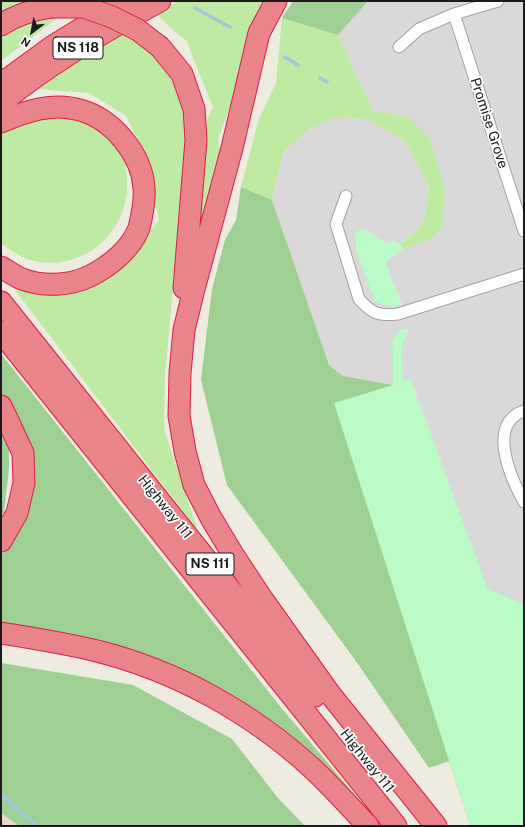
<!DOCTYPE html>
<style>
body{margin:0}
#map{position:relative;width:525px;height:827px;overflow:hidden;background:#eeebe0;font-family:"Public Sans",sans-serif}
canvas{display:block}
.frame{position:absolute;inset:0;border:2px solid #1b1b1b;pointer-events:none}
.north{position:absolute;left:12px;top:12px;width:40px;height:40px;-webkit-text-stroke:3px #fff;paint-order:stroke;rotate:212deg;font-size:11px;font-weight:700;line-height:16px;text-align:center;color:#1b1b1b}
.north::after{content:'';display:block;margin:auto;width:14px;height:18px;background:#1b1b1b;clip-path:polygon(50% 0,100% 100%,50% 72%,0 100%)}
</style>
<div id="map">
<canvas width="525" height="827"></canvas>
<div class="frame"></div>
<div class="north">N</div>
</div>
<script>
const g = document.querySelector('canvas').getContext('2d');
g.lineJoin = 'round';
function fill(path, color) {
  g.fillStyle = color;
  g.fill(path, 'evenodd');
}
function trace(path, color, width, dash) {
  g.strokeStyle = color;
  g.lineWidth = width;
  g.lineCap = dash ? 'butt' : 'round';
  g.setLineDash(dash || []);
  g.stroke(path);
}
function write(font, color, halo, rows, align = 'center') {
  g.font = font + ' "Public Sans",sans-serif';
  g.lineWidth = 3.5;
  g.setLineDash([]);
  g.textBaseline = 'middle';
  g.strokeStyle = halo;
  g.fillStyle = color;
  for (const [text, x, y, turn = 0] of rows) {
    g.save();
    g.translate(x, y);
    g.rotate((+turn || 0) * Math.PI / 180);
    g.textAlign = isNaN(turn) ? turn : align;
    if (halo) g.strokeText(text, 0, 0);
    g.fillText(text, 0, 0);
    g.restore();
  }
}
const residential = new Path2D(`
 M 368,1 L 524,1 L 524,604 L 488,589 L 411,379 L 403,382 L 402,344 L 408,334 L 392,341 L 393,385 L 343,376 L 329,365 L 272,200 L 283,152 L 310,129 L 329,120 L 343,117 L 366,119 L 405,141 L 429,187 L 424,221 L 413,234 L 399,244 L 396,241 L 387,243 L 364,229 L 402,304 L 385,262 L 403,249 L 432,238 L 442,228 L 408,117 L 373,111 L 338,35 Z`);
const commercial = new Path2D(`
 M 1,813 L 19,826 L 1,826 Z`);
const grass = new Path2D(`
 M 1,1 L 48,1 L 1,18 Z
 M 177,1 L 274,1 L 243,54 L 248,60 L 218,139 L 222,163 L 195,245 L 207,120 L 213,107 L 191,53 L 187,41 L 174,31 L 158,15 Z
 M 59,17 L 1,61 L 1,26 Z
 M 282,18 L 338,35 L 373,111 L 408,117 L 430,138 L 445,190 L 442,228 L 432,238 L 403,249 L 399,244 L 413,234 L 424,221 L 429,187 L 405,141 L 366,119 L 343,117 L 329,120 L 310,129 L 283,152 L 272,200 L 241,187 L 259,119 L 276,83 Z
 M 121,31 L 143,42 L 165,66 L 181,99 L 186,144 L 165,375 L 164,429 L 198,531 L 12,286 L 35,293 L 80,293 L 127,265 L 159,219 L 151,189 L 144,151 L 126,116 L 89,93 L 38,89 Z
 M 82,114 C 91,123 100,131 109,139 C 112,141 116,144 118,147 C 124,156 127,172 127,182 C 129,230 87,269 39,262 C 25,260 12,252 1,243 L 1,127 L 7,121 Z`);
const forest = new Path2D(`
 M 293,1 L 368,1 L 338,35 L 282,18 Z
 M 241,187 L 272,200 L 329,365 L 343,376 L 393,385 L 392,341 L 400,330 L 408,328 L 408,334 L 402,344 L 403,381 L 410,379 L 488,589 L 524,604 L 524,826 L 470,826 L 449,761 L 429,768 L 358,664 L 227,485 L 201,380 L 212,289 L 225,240 L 236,220 Z
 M 1,354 L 279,705 L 381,826 L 379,826 L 294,753 L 166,670 L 1,626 L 1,548 L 26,488 L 1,396 Z
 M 1,411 L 9,428 L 9,468 L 4,512 L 1,516 Z
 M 1,663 L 133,685 L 232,739 L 278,798 L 305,826 L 19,826 L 1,813 Z`);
const park = new Path2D(`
 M 364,229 L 387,243 L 396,241 L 403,249 L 385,262 L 402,305 L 393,307 L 375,302 L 356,250 L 355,232 Z
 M 408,328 L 408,334 L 402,344 L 403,381 L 410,379 L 488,589 L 524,604 L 524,826 L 470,826 L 334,403 L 393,385 L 392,341 L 400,330 Z`);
const stream = new Path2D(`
 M 195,8 L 230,27
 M 285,57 L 298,65
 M 320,78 L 327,82
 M 1,794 L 37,826`);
const minor = new Path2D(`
 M 454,14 L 524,231
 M 399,47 L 419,29 L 454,14 L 498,1
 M 346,196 L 336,224 L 359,299 C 372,314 379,316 398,314 L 524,274
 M 524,411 C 486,423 511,479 524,502`);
const motorway = new Path2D(`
 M 276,1 L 259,33 L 232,148 L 193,293 L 184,330 L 180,373 L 179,416 L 185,451 L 194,485 L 211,518 L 232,553 L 263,600 L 330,694 L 436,826
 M 1,25 C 16,15 33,10 51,7
 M 160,47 L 182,74 L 194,109 L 196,140 L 184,288
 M 1,84 L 53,46 L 126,1
 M 1,103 C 50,63 105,31 160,1
 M 1,122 C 26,111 53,102 80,110 C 113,119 142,155 144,188 C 145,200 142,216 139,228 C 131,249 110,266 90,276 C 70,286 43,287 22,279 C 15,276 8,271 1,267
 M 1,302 L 315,696
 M 1,332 L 396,826
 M 1,406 L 23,453 L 24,483 L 17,513 L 1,541
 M 1,633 C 33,638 65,643 97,651 C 177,671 252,713 313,769 C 332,787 350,807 368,826`);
const motorwayBridge = new Path2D(`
 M 51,7 L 84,7 L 112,17 L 138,30 L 160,47`);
const shields = [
 [78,48,50],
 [210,564,48]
];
const shieldNames = [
 ["NS 118",78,48],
 ["NS 111",210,564]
];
const streetNames = [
 ["Promise Grove",489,123,72],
 ["Highway 111",165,507,51],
 ["Highway 111",367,761,51]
];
fill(residential, '#dad8d8');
fill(commercial, '#f0d4ce');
fill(grass, '#beeaa3');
fill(forest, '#9ecf93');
fill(park, '#bafbc7');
trace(stream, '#9fc8dd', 3.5);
trace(minor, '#a2a2a2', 13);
trace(motorway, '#db1d48', 23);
trace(minor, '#fff', 11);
trace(motorway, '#e9848b', 21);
trace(motorwayBridge, '#db1d48', 23, []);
trace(motorwayBridge, '#e9848b', 21);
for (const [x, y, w] of shields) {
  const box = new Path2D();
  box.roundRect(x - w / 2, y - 11, w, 22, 3);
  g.fillStyle = '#fff';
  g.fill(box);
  trace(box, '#1b1b1b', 1);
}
write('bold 13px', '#1b1b1b', null, shieldNames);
write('14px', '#1b1b1b', '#fff', streetNames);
</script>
